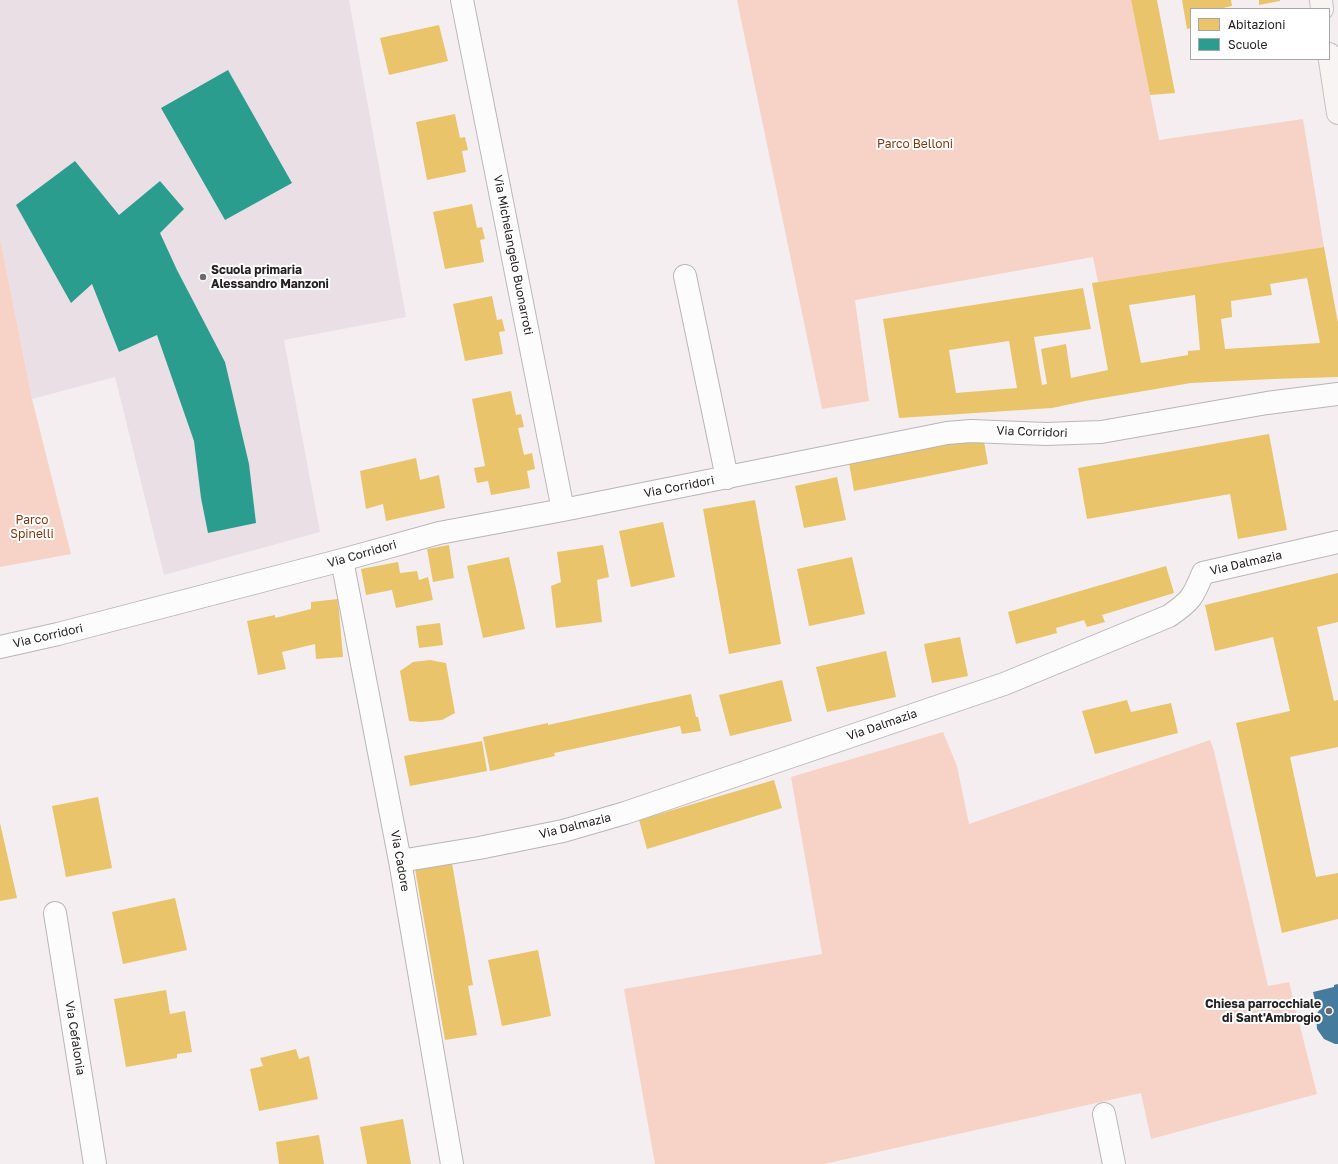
<!DOCTYPE html>
<style>
body{margin:0}
#map{position:relative;width:1338px;height:1164px;overflow:hidden;background:#f4eef1;font-family:"Golos Text",sans-serif}
canvas{display:block}
.legend{position:absolute;left:1190px;top:8px;width:140px;height:52px;box-sizing:border-box;background:#fff;border:1px solid #a8a6a7;margin:0;padding:5px 7px;list-style:none;font-size:12px;color:#252123}
.legend li{display:flex;align-items:center;gap:8px;height:20px}
.legend b{width:20px;border:1px solid #a8a6a7}
</style>
<div id="map">
<canvas width="1338" height="1164"></canvas>
<ul class="legend">
<li><b style="height:11px;background:#e9c46a"></b>Abitazioni</li>
<li><b style="height:11px;background:#2a9d8f"></b>Scuole</li>
</ul>
</div>
<script>
const g = document.querySelector('canvas').getContext('2d');
g.lineJoin = 'round';
function fill(path, color) {
  g.fillStyle = color;
  g.fill(path, 'evenodd');
}
function trace(path, color, width, dash) {
  g.strokeStyle = color;
  g.lineWidth = width;
  g.lineCap = dash ? 'butt' : 'round';
  g.setLineDash(dash || []);
  g.stroke(path);
}
function write(font, color, halo, rows, align = 'center') {
  g.font = font + ' "Golos Text",sans-serif';
  g.lineWidth = 4;
  g.setLineDash([]);
  g.textBaseline = 'middle';
  g.strokeStyle = halo;
  g.fillStyle = color;
  for (const [text, x, y, turn = 0] of rows) {
    g.save();
    g.translate(x, y);
    g.rotate((+turn || 0) * Math.PI / 180);
    g.textAlign = isNaN(turn) ? turn : align;
    if (halo) g.strokeText(text, 0, 0);
    g.fillText(text, 0, 0);
    g.restore();
  }
}
const built = new Path2D(`
 M 0,0 L 349,0 L 406,317 L 284,340 L 320,532 L 164,575 L 115,377 L 32,399 L 0,238 Z`);
const green = new Path2D(`
 M 737,0 L 1131,0 L 1159,140 L 1303,119 L 1324,247 L 1098,282 L 1093,257 L 855,300 L 869,401 L 822,409 Z
 M 0,238 L 32,399 L 71,554 L 0,567 Z
 M 943,732 L 957,766 L 969,824 L 1210,740 L 1214,751 L 1268,986 L 1289,982 L 1317,1094 L 1151,1139 L 1141,1093 L 824,1164 L 655,1164 L 624,989 L 822,954 L 791,777 Z`);
const homes = new Path2D(`
 M 1131,0 L 1157,0 L 1175,93 L 1150,95 Z
 M 1182,0 L 1231,0 L 1232,6 L 1218,9 L 1191,9 L 1191,28 L 1187,29 Z
 M 1259,0 L 1280,0 L 1280,1 L 1259,5 Z
 M 439,25 L 448,61 L 389,75 L 380,38 Z
 M 455,114 L 460,138 L 465,137 L 468,150 L 462,151 L 466,172 L 427,180 L 416,122 Z
 M 472,204 L 477,228 L 482,227 L 485,239 L 480,240 L 484,262 L 445,269 L 433,212 Z
 M 1324,247 L 1338,323 L 1338,377 L 1273,379 L 1191,383 L 1085,401 L 1052,408 L 899,418 L 883,319 L 1083,288 L 1091,329 L 1034,337 L 1042,385 L 1047,384 L 1041,349 L 1066,344 L 1071,378 L 1108,370 L 1092,283 ZM 1307,278 L 1320,343 L 1225,349 L 1221,319 L 1232,317 L 1231,301 L 1272,295 L 1270,284 ZM 1195,295 L 1200,350 L 1188,351 L 1188,355 L 1141,363 L 1129,305 ZM 1009,341 L 1017,388 L 956,393 L 949,350 Z
 M 492,296 L 497,320 L 502,319 L 505,331 L 499,332 L 503,354 L 465,361 L 453,304 Z
 M 511,391 L 516,415 L 521,414 L 524,427 L 518,428 L 524,455 L 532,453 L 535,469 L 527,471 L 530,488 L 491,495 L 488,481 L 477,483 L 474,468 L 485,466 L 472,399 Z
 M 1269,434 L 1287,530 L 1238,539 L 1230,494 L 1087,519 L 1078,468 Z
 M 983,436 L 988,464 L 854,491 L 849,463 Z
 M 416,458 L 420,480 L 439,475 L 445,508 L 386,521 L 383,504 L 366,509 L 360,471 Z
 M 837,477 L 846,520 L 804,528 L 795,486 Z
 M 755,500 L 781,644 L 729,654 L 703,509 Z
 M 663,522 L 675,577 L 631,587 L 619,531 Z
 M 449,545 L 454,578 L 433,582 L 427,549 Z
 M 603,545 L 609,577 L 597,580 L 602,622 L 556,628 L 551,586 L 561,582 L 557,552 Z
 M 509,557 L 525,629 L 483,638 L 467,566 Z
 M 852,557 L 865,614 L 809,626 L 797,569 Z
 M 398,562 L 400,573 L 417,571 L 419,580 L 428,577 L 433,600 L 396,608 L 392,590 L 366,595 L 361,569 Z
 M 1166,566 L 1174,593 L 1102,615 L 1105,622 L 1087,627 L 1084,620 L 1056,628 L 1057,633 L 1016,644 L 1008,612 Z
 M 1338,573 L 1338,622 L 1317,627 L 1334,701 L 1338,700 L 1338,747 L 1290,757 L 1316,877 L 1338,873 L 1338,919 L 1282,933 L 1236,723 L 1290,711 L 1273,637 L 1215,651 L 1205,605 Z
 M 338,599 L 343,657 L 316,659 L 315,644 L 282,652 L 286,669 L 258,675 L 247,621 L 275,615 L 275,618 L 311,609 L 311,602 Z
 M 440,623 L 443,645 L 419,648 L 416,626 Z
 M 960,637 L 968,676 L 932,683 L 924,644 Z
 M 886,651 L 896,697 L 827,712 L 816,667 Z
 M 430,660 L 446,663 L 455,713 L 442,720 L 421,722 L 409,721 L 400,671 L 413,662 Z
 M 782,680 L 792,721 L 730,736 L 719,695 Z
 M 691,694 L 696,717 L 698,717 L 701,731 L 682,734 L 680,726 L 554,753 L 555,756 L 490,771 L 483,737 L 548,723 L 548,725 Z
 M 1127,700 L 1131,712 L 1171,703 L 1178,733 L 1095,754 L 1082,711 Z
 M 482,741 L 487,771 L 410,786 L 404,756 Z
 M 774,780 L 782,808 L 647,849 L 639,820 Z
 M 98,797 L 112,868 L 66,877 L 52,806 Z
 M 0,823 L 17,898 L 0,901 Z
 M 452,863 L 473,985 L 468,986 L 477,1035 L 445,1040 L 415,869 Z
 M 175,898 L 187,950 L 123,964 L 112,912 Z
 M 538,950 L 551,1016 L 502,1026 L 488,960 Z
 M 166,990 L 170,1014 L 185,1011 L 192,1052 L 177,1054 L 177,1058 L 126,1067 L 114,999 Z
 M 296,1049 L 299,1059 L 309,1056 L 318,1099 L 259,1111 L 250,1069 L 263,1066 L 260,1058 Z
 M 403,1119 L 411,1164 L 367,1164 L 360,1127 Z
 M 319,1135 L 324,1164 L 279,1164 L 276,1142 Z`);
const schools = new Path2D(`
 M 228,70 L 292,183 L 225,220 L 161,108 Z
 M 75,161 L 119,215 L 160,181 L 184,209 L 160,233 L 177,270 L 225,362 L 249,464 L 256,523 L 208,533 L 201,498 L 194,441 L 157,335 L 119,352 L 92,284 L 71,303 L 16,205 Z`);
const public = new Path2D(`
 M 1338,984 L 1338,1044 L 1335,1044 L 1324,1039 L 1317,1029 L 1316,1015 L 1322,1006 L 1321,1004 L 1316,1005 L 1313,992 L 1334,987 L 1334,985 Z`);
const minor = new Path2D(`
 M 462,0 L 563,510
 M 685,276 L 727,478
 M 342,560 L 400,861 L 452,1164
 M 0,647 L 58,634 L 342,560 L 439,533 L 563,510 L 947,433 L 971,431 L 1046,434 L 1101,432 L 1267,403 L 1338,394
 M 400,861 L 479,848 L 563,831 L 625,813 L 1004,684 L 1169,616 C 1191,601 1193,597 1203,573 L 1338,542
 M 55,913 L 95,1164
 M 1104,1114 L 1114,1164`);
const major = new Path2D(`
 M 1321,0 L 1322,9
 M 1329,54 L 1338,113`);
const markers = [
 [203,277,4,"#6d696b"],
 [1329,1011,4,"#6d696b"]
];
const parkNames = [
 ["Parco Belloni",915,144],
 ["Parco",32,520],
 ["Spinelli",32,534]
];
const streetNames = [
 ["Via Michelangelo Buonarroti",513,255,79],
 ["Via Corridori",1032,432,2],
 ["Via Corridori",679,487,-11],
 ["Via Corridori",362,554,-16],
 ["Via Dalmazia",1246,563,-13],
 ["Via Corridori",48,636,-13],
 ["Via Dalmazia",882,725,-19],
 ["Via Dalmazia",575,826,-14],
 ["Via Cadore",400,861,80],
 ["Via Cefalonia",75,1038,81]
];
const poiNames = [
 ["Scuola primaria",211,270],
 ["Alessandro Manzoni",211,284],
 ["Chiesa parrocchiale",1321,1004,"right"],
 ["di Sant'Ambrogio",1321,1018,"right"]
];
fill(built, '#ebdfe6');
fill(green, '#f6d3c6');
fill(homes, '#e9c46a');
fill(schools, '#2a9d8f');
fill(public, '#457b9d');
trace(minor, '#b9b5b7', 24);
trace(major, '#c8bec0', 24);
trace(minor, '#fdfcfd', 22);
trace(major, '#f8f4f4', 22);
for (const [x, y, r, color] of markers) {
  const dot = new Path2D();
  dot.arc(x, y, r, 0, 2 * Math.PI);
  g.fillStyle = color;
  g.fill(dot);
  trace(dot, '#fff', 1.5);
}
write('12px', '#7e3812', '#fff', parkNames);
write('12px', '#252123', '#fff', streetNames);
write('bold 12px', '#252123', '#fff', poiNames, 'left');
</script>
